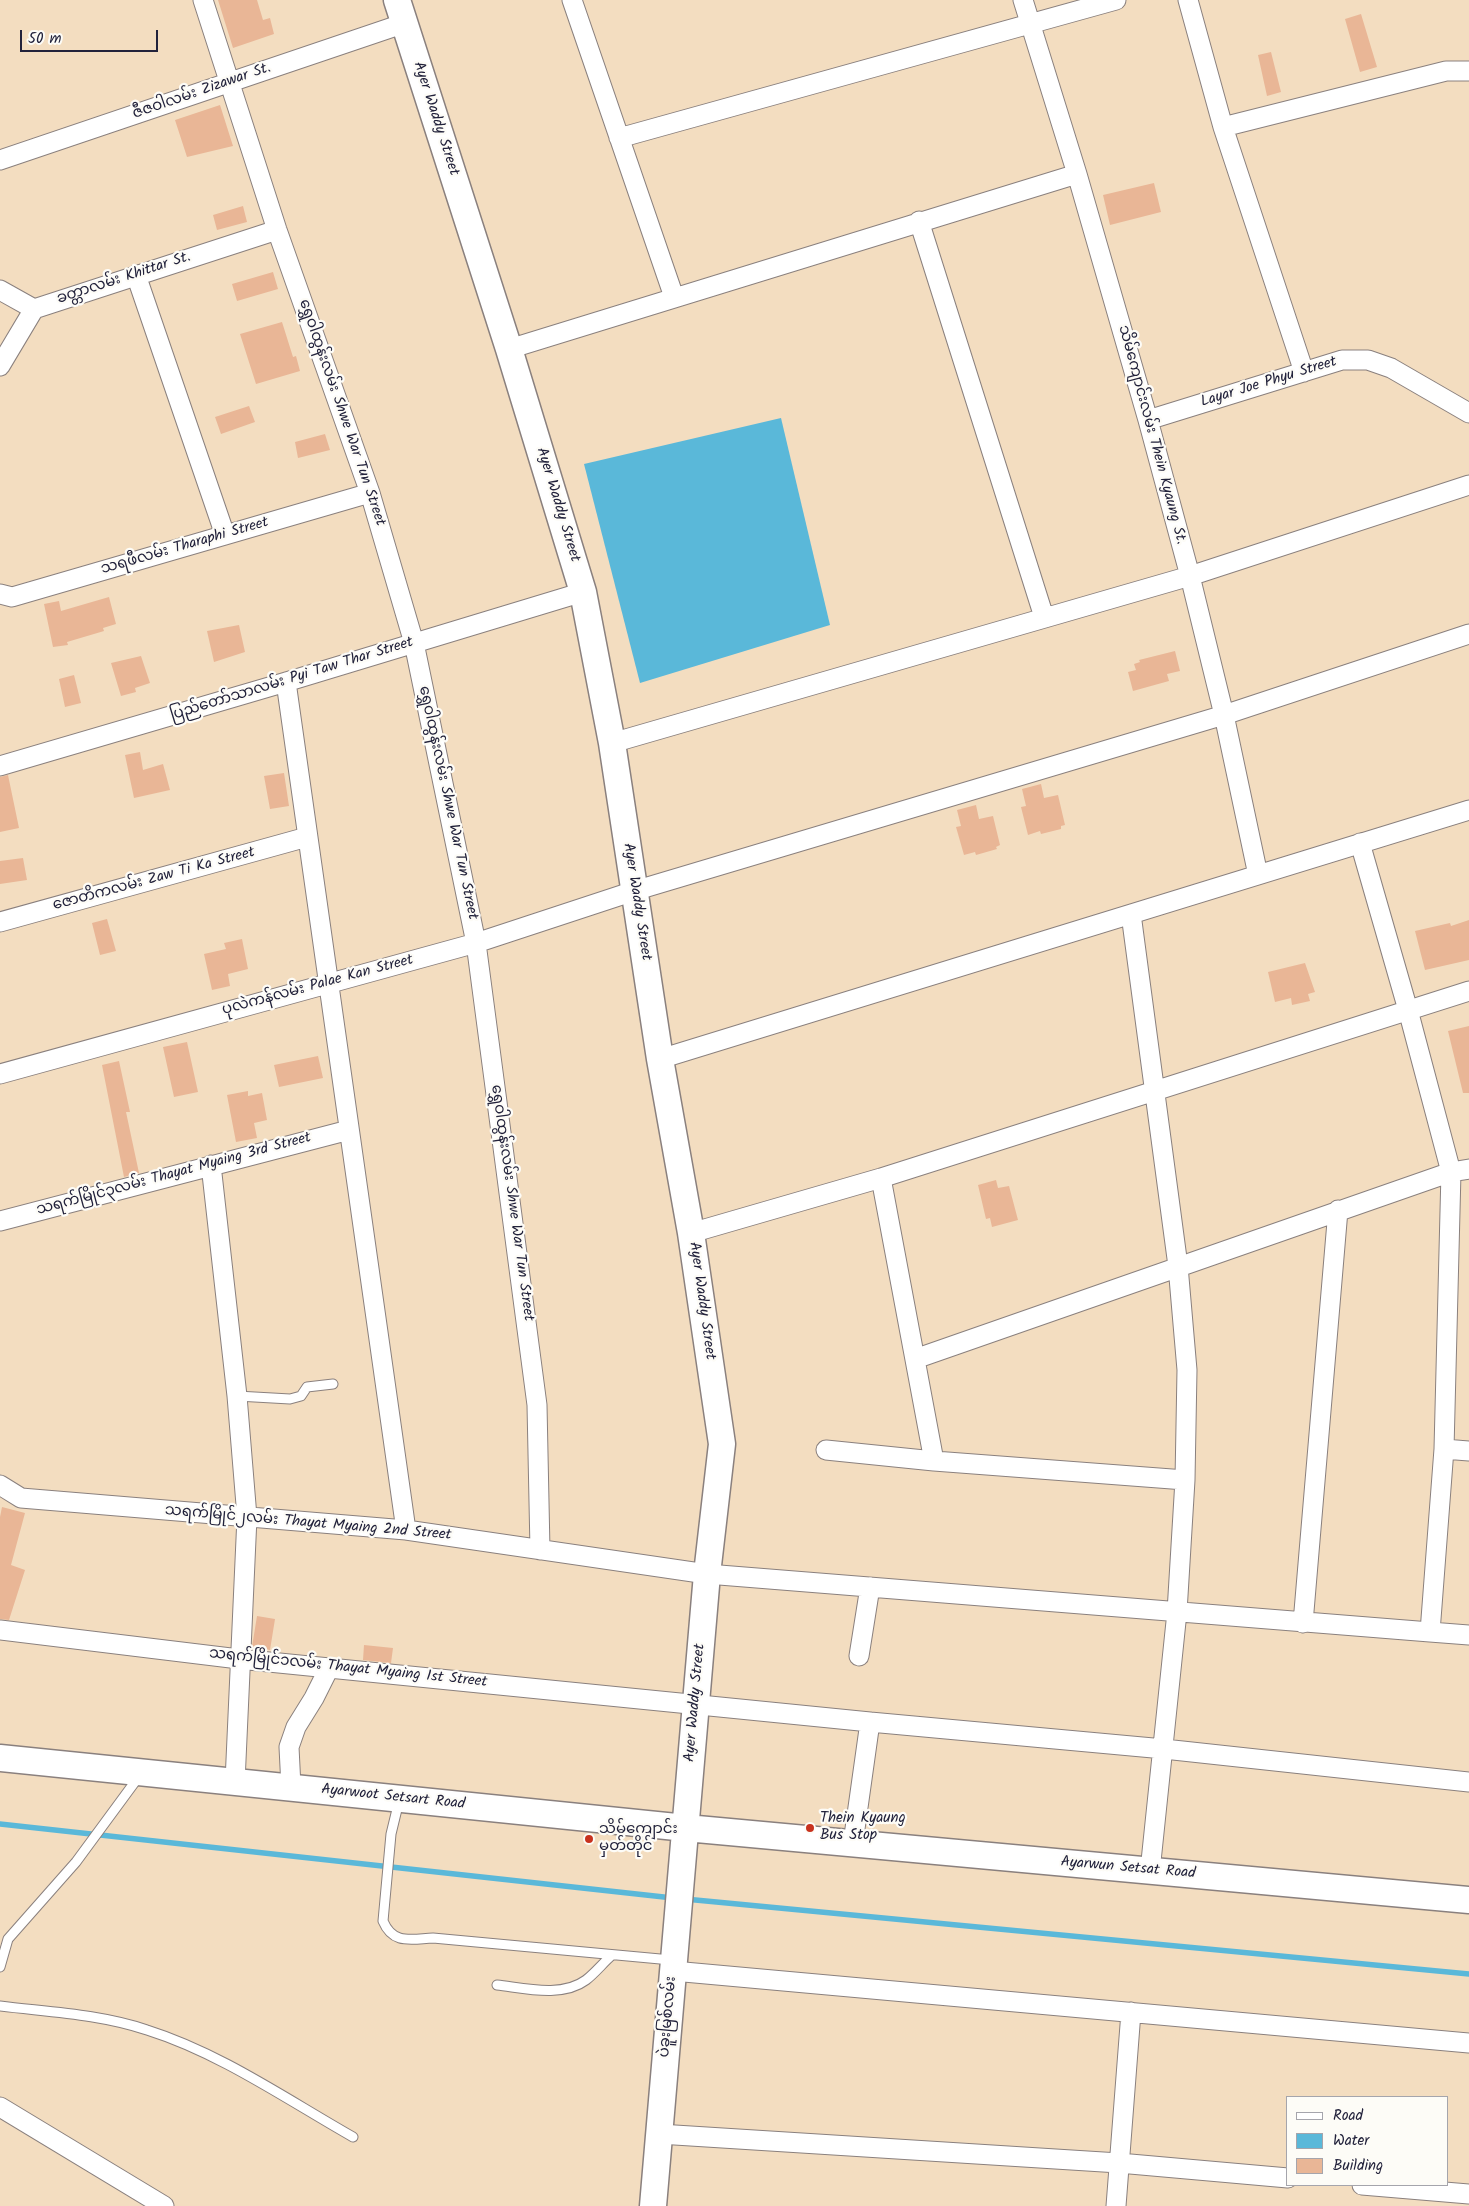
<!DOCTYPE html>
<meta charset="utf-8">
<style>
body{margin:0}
#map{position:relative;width:1469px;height:2206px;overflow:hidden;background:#f3ddc0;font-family:Kalam,sans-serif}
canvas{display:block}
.legend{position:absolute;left:1286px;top:2096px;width:162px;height:90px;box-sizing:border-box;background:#fdfcf7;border:1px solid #a5a5ac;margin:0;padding:6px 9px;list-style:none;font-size:15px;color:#22223b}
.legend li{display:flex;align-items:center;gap:10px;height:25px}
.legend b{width:25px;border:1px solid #a5a5ac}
.scale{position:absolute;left:20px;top:30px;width:138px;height:22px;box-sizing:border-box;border:2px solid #22223b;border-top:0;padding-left:6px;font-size:15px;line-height:18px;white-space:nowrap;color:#22223b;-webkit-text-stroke:4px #fdfcf7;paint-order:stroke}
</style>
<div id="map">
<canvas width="1469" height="2206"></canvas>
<ul class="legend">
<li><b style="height:6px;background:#fff"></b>Road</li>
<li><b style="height:14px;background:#5ab8d9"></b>Water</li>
<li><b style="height:14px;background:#e9b696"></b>Building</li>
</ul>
<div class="scale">50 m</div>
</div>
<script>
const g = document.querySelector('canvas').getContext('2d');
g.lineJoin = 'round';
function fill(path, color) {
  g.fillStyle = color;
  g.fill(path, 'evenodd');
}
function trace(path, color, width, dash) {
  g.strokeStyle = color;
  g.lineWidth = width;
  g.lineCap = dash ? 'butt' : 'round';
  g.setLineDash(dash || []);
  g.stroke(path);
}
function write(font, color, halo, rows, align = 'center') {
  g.font = font + ' Kalam,"Noto Sans Myanmar",sans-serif';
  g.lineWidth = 4.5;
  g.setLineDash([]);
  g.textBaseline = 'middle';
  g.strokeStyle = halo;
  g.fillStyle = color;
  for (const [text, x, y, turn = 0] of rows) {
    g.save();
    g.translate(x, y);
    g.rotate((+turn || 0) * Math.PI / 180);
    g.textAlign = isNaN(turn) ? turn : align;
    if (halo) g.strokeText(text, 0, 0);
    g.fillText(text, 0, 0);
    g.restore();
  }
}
const water = new Path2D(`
 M 781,418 L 830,625 L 640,683 L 584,464 Z`);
const stream = new Path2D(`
 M 0,1824 L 673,1898
 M 685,1899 L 1469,1974`);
const building = new Path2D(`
 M 218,0 L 257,0 L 263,20 L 270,18 L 274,34 L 233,48 Z
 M 1361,14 L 1377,67 L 1360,72 L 1345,19 Z
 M 1271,52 L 1281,92 L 1267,96 L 1258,55 Z
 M 220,105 L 233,146 L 187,157 L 175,120 Z
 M 1154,183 L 1161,212 L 1110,225 L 1103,195 Z
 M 243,206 L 247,222 L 217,230 L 213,215 Z
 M 273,272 L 278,289 L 237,301 L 232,284 Z
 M 282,322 L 293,357 L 296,356 L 300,371 L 256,384 L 240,334 Z
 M 249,406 L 255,422 L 221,434 L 215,417 Z
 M 325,434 L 330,450 L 298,458 L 295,442 Z
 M 109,597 L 116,624 L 103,628 L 104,631 L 67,642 L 68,645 L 53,647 L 44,604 L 59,601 L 61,611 Z
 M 239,625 L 245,652 L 214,662 L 207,631 Z
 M 1175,651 L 1180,671 L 1167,674 L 1169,681 L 1133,691 L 1128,672 L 1136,670 L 1134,664 L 1140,662 L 1139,660 Z
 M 141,656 L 150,683 L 135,688 L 136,692 L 121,696 L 111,663 Z
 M 74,675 L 81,703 L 65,707 L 59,679 Z
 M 140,752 L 143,770 L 163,764 L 170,790 L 134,798 L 125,755 Z
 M 284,773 L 289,806 L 270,809 L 264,776 Z
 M 8,775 L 19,828 L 0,832 L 0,777 Z
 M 1041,784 L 1044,798 L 1058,795 L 1065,825 L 1061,826 L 1061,829 L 1041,834 L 1040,831 L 1028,835 L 1021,807 L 1026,806 L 1022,789 Z
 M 976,805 L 979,819 L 993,816 L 1000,845 L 996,847 L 997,849 L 976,855 L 975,852 L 964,855 L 956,827 L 961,826 L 957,810 Z
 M 23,858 L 27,880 L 0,884 L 0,861 Z
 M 107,919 L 116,951 L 100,955 L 92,923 Z
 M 1469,920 L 1469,960 L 1425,970 L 1415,931 L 1450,923 L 1451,926 Z
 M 242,939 L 248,969 L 228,974 L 230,986 L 212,990 L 204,954 L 226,949 L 224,943 Z
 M 1305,963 L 1315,992 L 1308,994 L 1310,1001 L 1292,1005 L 1291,998 L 1275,1002 L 1268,972 Z
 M 1469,1026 L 1469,1093 L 1463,1093 L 1448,1031 Z
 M 187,1042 L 198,1092 L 174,1097 L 163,1047 Z
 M 318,1056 L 323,1078 L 279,1087 L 274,1065 Z
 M 119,1061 L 130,1112 L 126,1112 L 139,1173 L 124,1177 L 102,1065 Z
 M 248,1091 L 248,1096 L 262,1093 L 267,1120 L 254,1123 L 257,1138 L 236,1142 L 227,1095 Z
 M 996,1180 L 998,1188 L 1009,1186 L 1018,1220 L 992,1227 L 990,1218 L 986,1219 L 978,1185 Z
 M 2,1507 L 25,1513 L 11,1565 L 25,1570 L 9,1620 L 0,1619 L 0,1517 Z
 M 257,1616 L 275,1619 L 270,1650 L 252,1647 Z
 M 364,1645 L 393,1648 L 391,1663 L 363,1660 Z`);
const lane = new Path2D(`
 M 237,1396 L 290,1399 L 301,1396 L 307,1387 L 333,1384
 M 399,1801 L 391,1834 L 383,1921 C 393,1945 411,1939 433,1938 L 671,1960
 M 0,1967 L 8,1939 L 76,1862 L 140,1775
 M 497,1985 C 524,1988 562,1998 586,1980 C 595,1973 603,1963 612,1955
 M 0,2006 C 48,2012 100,2014 147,2030 C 220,2053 286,2099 353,2137`);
const street = new Path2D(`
 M 203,0 L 277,230 L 370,493 L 414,643 L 476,943 L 537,1405 L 540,1550
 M 572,0 L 674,297
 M 1023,0 L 1077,174 L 1148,420 L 1190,576 L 1224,715 L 1258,875
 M 1188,0 L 1223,127 L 1304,372
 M 1223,127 L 1446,71 L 1469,71
 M 619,138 L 1116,0
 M 0,160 L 405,23
 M 919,221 L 1044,617
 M 136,275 L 225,535
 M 0,290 L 34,309
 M 509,349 L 1077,174
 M 0,366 L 34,309 L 277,230
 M 1148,420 L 1342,360 L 1368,360 L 1391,368 L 1469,413
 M 0,594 L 12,597 L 370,493
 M 286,682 L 406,1530
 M 612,743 L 1190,576 L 1469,485
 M 0,766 L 286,682 L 583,592
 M 1360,843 L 1408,1010 L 1451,1172 L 1444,1449 L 1430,1632 L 1469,1635
 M 1131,914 L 1178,1266 L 1187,1370 L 1185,1480 L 1177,1612 L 1150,1871
 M 0,922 L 307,837
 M 660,1059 L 1469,810
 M 0,1074 L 476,943 L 634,891 L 1224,715 L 1469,634
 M 211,1165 L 237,1396 L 247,1517 L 235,1782
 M 881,1178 L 934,1461
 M 0,1221 L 349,1130
 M 691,1233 L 881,1178 L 1469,991
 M 915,1359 L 1451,1172 L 1469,1169
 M 1444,1449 L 1469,1451
 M 826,1450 L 934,1461 L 1185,1480
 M 0,1485 L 21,1498 L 406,1530 L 707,1574 L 1430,1632
 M 1303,1623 L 1338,1210
 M 0,1630 L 239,1659 L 870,1722 L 1164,1749 L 1469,1782
 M 859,1656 L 870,1587
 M 291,1787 L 289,1747 L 296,1727 L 314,1698 L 329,1668
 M 853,1843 L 870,1722
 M 673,1971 L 1469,2043
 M 0,2107 L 164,2206
 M 659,2134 L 1119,2163 L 1288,2178
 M 1362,2185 L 1469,2194
 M 1116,2206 L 1131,2012`);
const secondary = new Path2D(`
 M 397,0 L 509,349 L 583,592 L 612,743 L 660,1059 L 691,1233 L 722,1444 L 707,1574 L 653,2206
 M 0,1758 L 686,1828 L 1469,1900`);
const markers = [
 [810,1828,5,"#c8321e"],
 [589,1839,5,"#c8321e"]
];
const streetNames = [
 ["ဇီဇဝါလမ်း Zizawar St.",202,92,-19],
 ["Ayer Waddy Street",435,119,72],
 ["ခတ္တာလမ်း Khittar St.",124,279,-18],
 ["Layar Joe Phyu Street",1269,383,-17],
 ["ရွှေဝါထွန်းလမ်း Shwe War Tun Street",341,413,71],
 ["သိမ်ကျောင်းလမ်း Thein Kyaung St.",1151,435,75],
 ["Ayer Waddy Street",557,505,73],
 ["သရဖီလမ်း Tharaphi Street",185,547,-16],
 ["ပြည်တော်သာလမ်း Pyi Taw Thar Street",292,680,-17],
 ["ရွှေဝါထွန်းလမ်း Shwe War Tun Street",447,803,78],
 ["ဇောတိကလမ်း Zaw Ti Ka Street",154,880,-15],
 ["Ayer Waddy Street",636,902,81],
 ["ပုလဲကန်လမ်း Palae Kan Street",318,986,-15],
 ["သရက်မြိုင်၃လမ်း Thayat Myaing 3rd Street",174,1175,-15],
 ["ရွှေဝါထွန်းလမ်း Shwe War Tun Street",511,1203,82],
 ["Ayer Waddy Street",701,1301,82],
 ["သရက်မြိုင်၂လမ်း Thayat Myaing 2nd Street",308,1524,5],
 ["သရက်မြိုင်၁လမ်း Thayat Myaing 1st Street",348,1669,6],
 ["Ayer Waddy Street",696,1703,-85],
 ["Ayarwoot Setsart Road",393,1798,6],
 ["Ayarwun Setsat Road",1128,1869,5],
 ["ပဲခူးမြစ်လမ်း",669,2017,-85]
];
const poiNames = [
 ["Thein Kyaung",820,1819],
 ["Bus Stop",820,1836],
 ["သိမ်ကျောင်း",599,1830],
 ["မှတ်တိုင်",599,1847]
];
fill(water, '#5ab8d9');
trace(stream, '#5ab8d9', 5.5);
fill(building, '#e9b696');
trace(lane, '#8a807e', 11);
trace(street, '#8a807e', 21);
trace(secondary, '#8a807e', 29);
trace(lane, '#fff', 9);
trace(street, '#fff', 19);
trace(secondary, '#fff', 26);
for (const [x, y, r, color] of markers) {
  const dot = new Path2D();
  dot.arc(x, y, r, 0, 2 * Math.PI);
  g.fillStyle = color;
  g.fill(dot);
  trace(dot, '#fdfcf7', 2);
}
write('15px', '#22223b', '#fdfcf7', streetNames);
write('15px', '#22223b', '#fdfcf7', poiNames, 'left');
</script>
